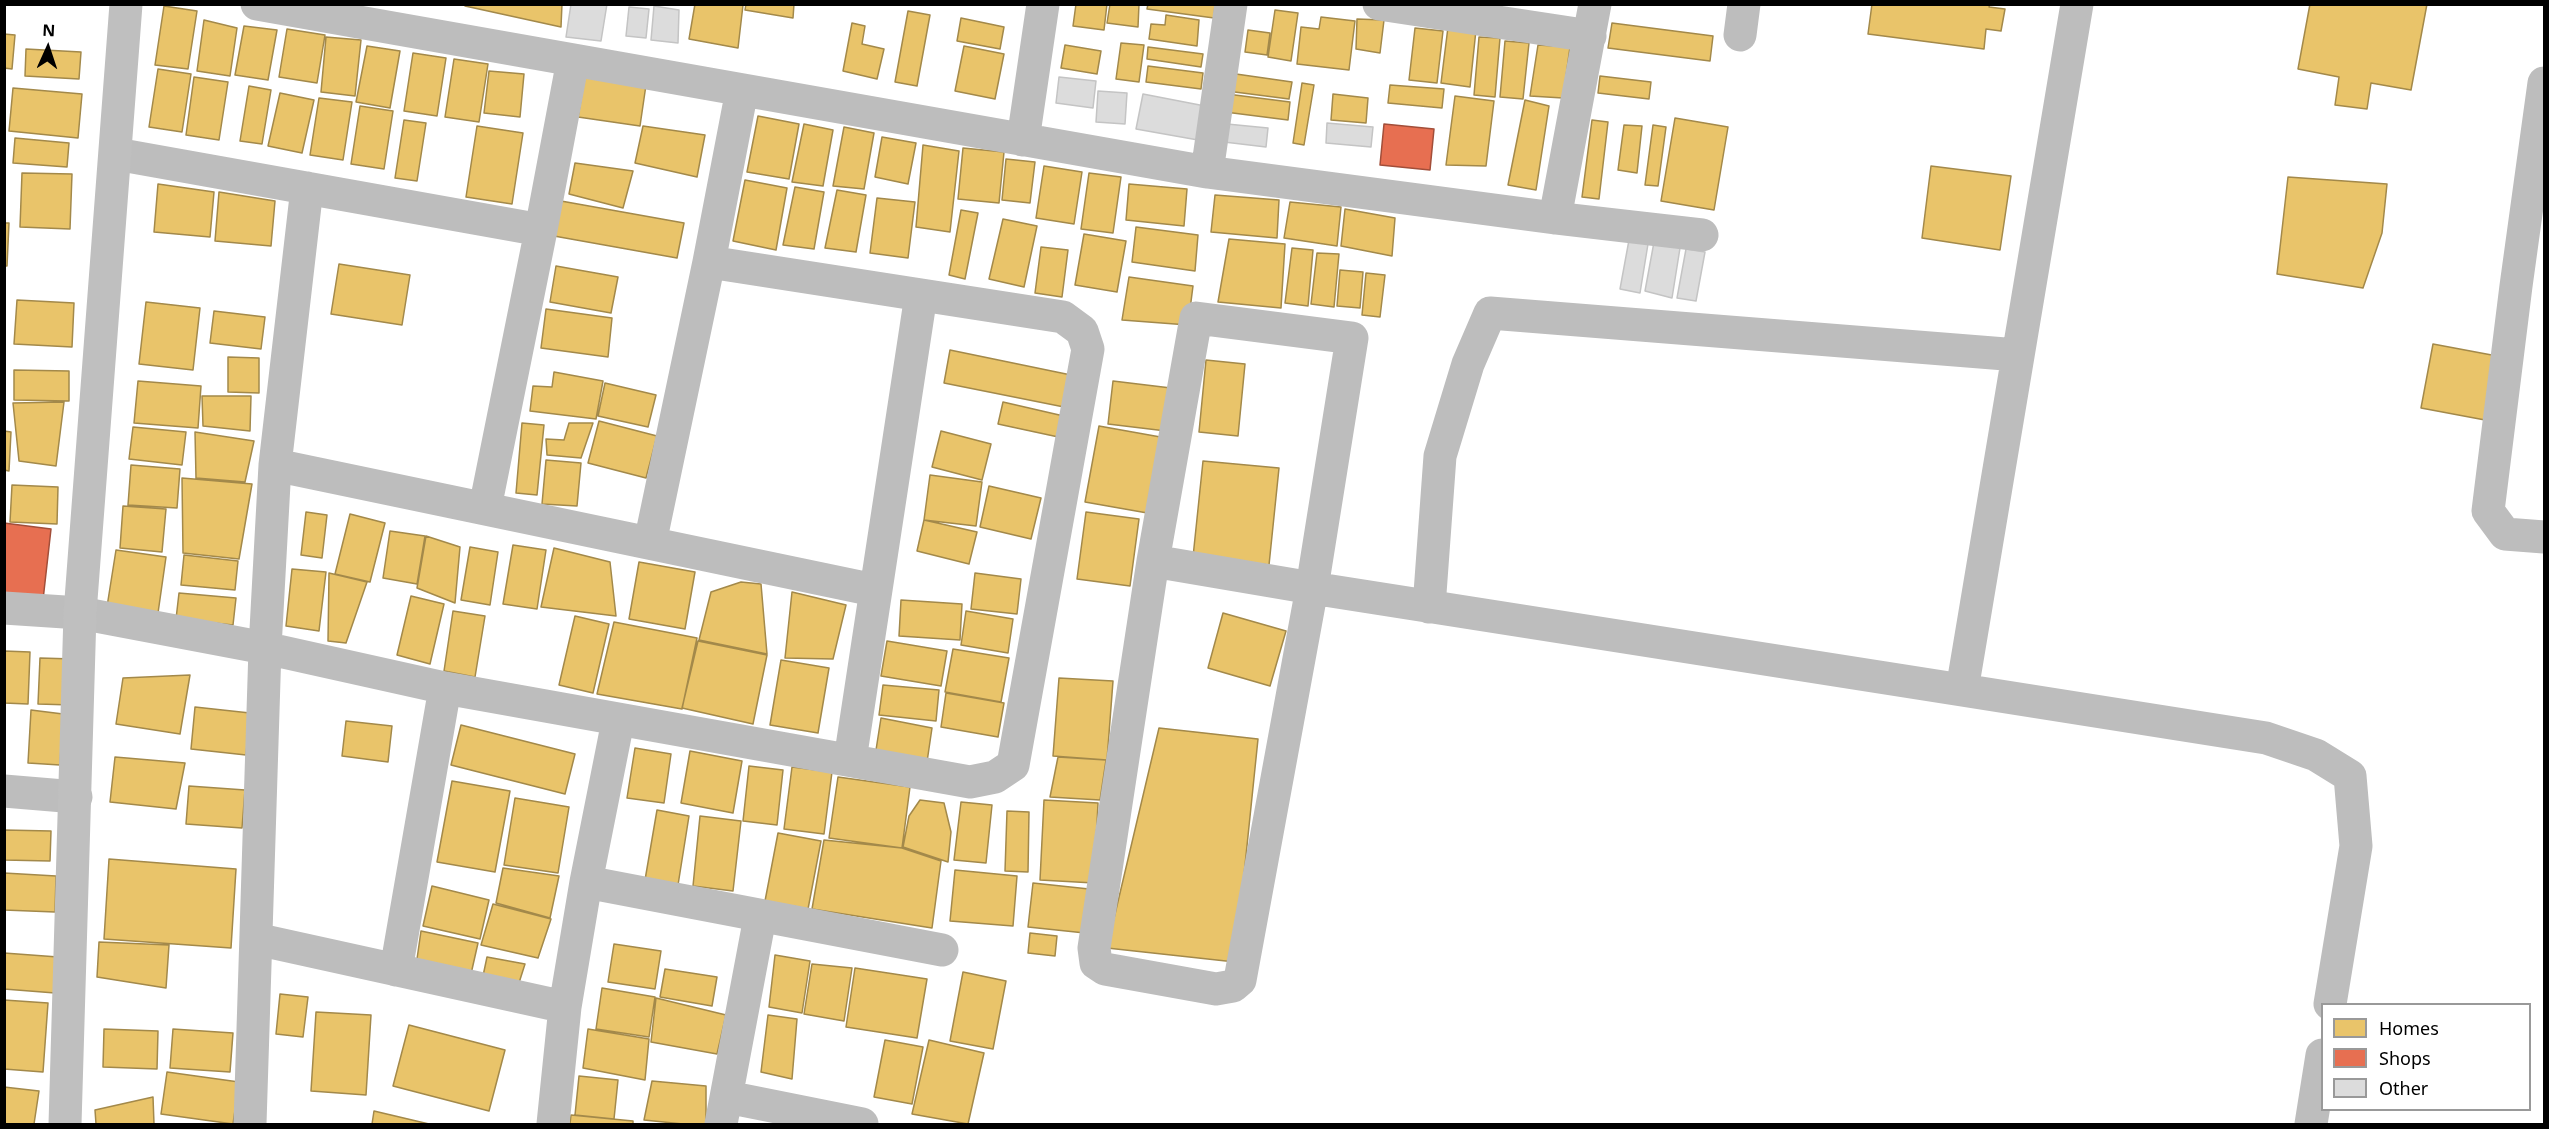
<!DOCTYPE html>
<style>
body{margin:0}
#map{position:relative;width:2549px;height:1129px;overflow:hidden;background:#fff;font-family:"Noto Sans",sans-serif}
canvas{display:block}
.frame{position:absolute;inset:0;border:6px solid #000;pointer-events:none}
.legend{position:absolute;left:2321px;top:1003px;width:210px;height:108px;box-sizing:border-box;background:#fff;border:2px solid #999;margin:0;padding:8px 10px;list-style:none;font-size:18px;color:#000}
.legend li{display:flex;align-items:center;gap:12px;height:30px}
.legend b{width:30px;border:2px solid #999}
.north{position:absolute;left:18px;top:18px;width:60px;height:60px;-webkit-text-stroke:4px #fff;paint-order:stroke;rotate:3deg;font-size:16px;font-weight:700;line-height:24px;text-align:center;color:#000}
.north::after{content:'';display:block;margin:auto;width:21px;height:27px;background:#000;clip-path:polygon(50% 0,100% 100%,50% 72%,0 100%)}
</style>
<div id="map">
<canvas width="2549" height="1129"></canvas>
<div class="frame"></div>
<ul class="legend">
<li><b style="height:16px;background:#e9c46a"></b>Homes</li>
<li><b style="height:16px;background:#e76f51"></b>Shops</li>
<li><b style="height:16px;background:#dcdcdc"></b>Other</li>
</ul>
<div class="north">N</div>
</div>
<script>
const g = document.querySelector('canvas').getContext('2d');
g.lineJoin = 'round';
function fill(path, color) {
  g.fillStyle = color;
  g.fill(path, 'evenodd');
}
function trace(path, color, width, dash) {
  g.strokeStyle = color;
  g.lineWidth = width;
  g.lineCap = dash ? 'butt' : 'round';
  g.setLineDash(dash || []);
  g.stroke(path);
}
const homes = new Path2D(`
 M 465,4 L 562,4 L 561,27 L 465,6 Z
 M 695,4 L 743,5 L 738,48 L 689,39 Z
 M 746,4 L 794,4 L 793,18 L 745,10 Z
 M 1076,4 L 1107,4 L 1104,30 L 1073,26 Z
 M 1110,4 L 1139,4 L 1138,27 L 1107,23 Z
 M 1148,4 L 1215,4 L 1214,18 L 1147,9 Z
 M 1872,4 L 1990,4 L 1989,7 L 2005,9 L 2001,31 L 1986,29 L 1984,49 L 1868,34 Z
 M 2310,4 L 2427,4 L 2411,90 L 2371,83 L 2367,109 L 2335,105 L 2339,77 L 2298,69 Z
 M 164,6 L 197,11 L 188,69 L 155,65 Z
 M 1275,10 L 1298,13 L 1291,61 L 1268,57 Z
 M 908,11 L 930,15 L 917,86 L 895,82 Z
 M 1166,15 L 1199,20 L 1197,46 L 1149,39 L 1151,24 L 1165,25 Z
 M 1321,17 L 1355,21 L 1349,70 L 1297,64 L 1301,27 L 1319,29 Z
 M 961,18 L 1004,27 L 1000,49 L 957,41 Z
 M 1357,19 L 1384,20 L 1380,53 L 1356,49 Z
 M 204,20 L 237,28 L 230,76 L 197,71 Z
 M 852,23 L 865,26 L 862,44 L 884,49 L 877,79 L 843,71 Z
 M 1612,23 L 1713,36 L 1710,61 L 1608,48 Z
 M 244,26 L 277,30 L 268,80 L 235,75 Z
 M 1448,27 L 1476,30 L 1470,87 L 1441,83 Z
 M 1415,28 L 1443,31 L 1437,83 L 1409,80 Z
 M 287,29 L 325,35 L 317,83 L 279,77 Z
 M 1248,30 L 1270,33 L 1267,55 L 1245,52 Z
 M 4,34 L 15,35 L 12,69 L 4,68 Z
 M 326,37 L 361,40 L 355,96 L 321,92 Z
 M 1479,37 L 1500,38 L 1495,97 L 1474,95 Z
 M 1505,41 L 1529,43 L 1523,99 L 1500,97 Z
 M 1121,43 L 1144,45 L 1139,82 L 1116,79 Z
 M 1065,45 L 1101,51 L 1097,74 L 1061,68 Z
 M 1538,45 L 1570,47 L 1563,98 L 1530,96 Z
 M 367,46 L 400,51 L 390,108 L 356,102 Z
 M 964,46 L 1004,54 L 995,99 L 955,91 Z
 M 1148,47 L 1203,54 L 1201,67 L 1147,59 Z
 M 26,49 L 81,52 L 79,79 L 25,76 Z
 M 413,53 L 446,58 L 437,116 L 404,111 Z
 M 454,59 L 488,64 L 479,122 L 445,117 Z
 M 1148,66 L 1203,73 L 1201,89 L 1146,82 Z
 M 158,69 L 191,74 L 182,132 L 149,127 Z
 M 489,71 L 524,74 L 520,117 L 484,113 Z
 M 1229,73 L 1292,82 L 1289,99 L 1227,91 Z
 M 585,76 L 646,85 L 640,126 L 578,117 Z
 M 1600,76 L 1651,82 L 1649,99 L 1598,93 Z
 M 194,77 L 228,82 L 219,140 L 186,135 Z
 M 1302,83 L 1314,85 L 1304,145 L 1293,143 Z
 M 1390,85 L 1444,89 L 1442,108 L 1388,103 Z
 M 249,86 L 271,90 L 262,144 L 240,141 Z
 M 13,88 L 82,94 L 78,138 L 9,131 Z
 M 280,93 L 314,100 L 302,153 L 268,146 Z
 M 1227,94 L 1290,102 L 1288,120 L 1225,112 Z
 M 1333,94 L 1368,98 L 1366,123 L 1331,120 Z
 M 1455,96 L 1494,101 L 1486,166 L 1446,165 Z
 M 319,98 L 352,102 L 343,160 L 310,155 Z
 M 1525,100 L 1549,106 L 1536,190 L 1508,185 Z
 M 360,106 L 393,111 L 384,169 L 351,164 Z
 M 758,116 L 799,124 L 789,179 L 747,172 Z
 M 1675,118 L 1728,127 L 1714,210 L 1661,201 Z
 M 404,120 L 426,123 L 417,181 L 395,178 Z
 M 1592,120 L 1608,122 L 1599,199 L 1582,197 Z
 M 804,124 L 833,130 L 823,186 L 792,182 Z
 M 1624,125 L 1642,126 L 1637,173 L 1618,170 Z
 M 1653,125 L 1666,127 L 1658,186 L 1645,185 Z
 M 477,126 L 523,133 L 512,204 L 466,197 Z
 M 643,126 L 705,135 L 697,177 L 635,163 Z
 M 844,127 L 874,133 L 864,189 L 833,186 Z
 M 882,137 L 916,143 L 908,184 L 875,177 Z
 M 15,138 L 69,143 L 67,167 L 13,163 Z
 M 923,145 L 959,151 L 950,232 L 916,227 Z
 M 963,148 L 1004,152 L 999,203 L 958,199 Z
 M 1006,159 L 1035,162 L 1030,203 L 1002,200 Z
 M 575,163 L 633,171 L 623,208 L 569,194 Z
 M 1044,166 L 1082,172 L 1074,224 L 1036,218 Z
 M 1931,166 L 2011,176 L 2000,250 L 1922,238 Z
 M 22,173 L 72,174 L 70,229 L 20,227 Z
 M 1089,173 L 1121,177 L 1113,233 L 1081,229 Z
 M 2288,177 L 2387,184 L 2382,233 L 2363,288 L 2277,274 Z
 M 745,180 L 787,188 L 776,250 L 733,241 Z
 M 158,184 L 214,192 L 210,237 L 154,232 Z
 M 1129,184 L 1187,189 L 1184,226 L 1126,220 Z
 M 795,187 L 824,192 L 814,249 L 783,245 Z
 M 837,190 L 866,195 L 856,252 L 825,248 Z
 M 219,192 L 275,201 L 271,246 L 215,241 Z
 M 1215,195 L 1279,200 L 1277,238 L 1211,232 Z
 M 877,198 L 915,202 L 908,258 L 870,253 Z
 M 561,201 L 684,223 L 677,258 L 554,236 Z
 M 1290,202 L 1341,207 L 1337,246 L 1284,238 Z
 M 1345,209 L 1395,218 L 1392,256 L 1341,246 Z
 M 961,210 L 978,213 L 965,279 L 949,275 Z
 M 1003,219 L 1037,226 L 1024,287 L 989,279 Z
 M 4,223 L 9,223 L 7,266 L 4,266 Z
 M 1136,227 L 1198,235 L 1195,271 L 1132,262 Z
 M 1084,234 L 1126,241 L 1117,292 L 1075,285 Z
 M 1229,239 L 1285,244 L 1281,308 L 1218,302 Z
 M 1041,247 L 1068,250 L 1062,297 L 1035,293 Z
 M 1292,248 L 1313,250 L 1308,306 L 1285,303 Z
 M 1317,253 L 1339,254 L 1334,307 L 1311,304 Z
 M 339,264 L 410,275 L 402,325 L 331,314 Z
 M 556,266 L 618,277 L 611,313 L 550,302 Z
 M 1340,270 L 1363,272 L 1360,308 L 1337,306 Z
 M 1366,273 L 1385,275 L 1380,317 L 1362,315 Z
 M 1129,277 L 1193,286 L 1188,325 L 1122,320 Z
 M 17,300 L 74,303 L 72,347 L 14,344 Z
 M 146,302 L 200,308 L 193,370 L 139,364 Z
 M 546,309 L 612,318 L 608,357 L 541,348 Z
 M 214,311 L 265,317 L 261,349 L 210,343 Z
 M 2433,344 L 2497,356 L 2485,420 L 2421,408 Z
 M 950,350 L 1071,375 L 1064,407 L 944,383 Z
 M 228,357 L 259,358 L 259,393 L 228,392 Z
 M 1206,360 L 1245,364 L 1238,436 L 1199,432 Z
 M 14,370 L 69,371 L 69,401 L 14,400 Z
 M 554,372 L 603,381 L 596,419 L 530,411 L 533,386 L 552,387 Z
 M 138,381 L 201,386 L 198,428 L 134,423 Z
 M 1113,381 L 1171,388 L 1166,431 L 1108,424 Z
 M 605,383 L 656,395 L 648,427 L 598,416 Z
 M 202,396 L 251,396 L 250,431 L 203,426 Z
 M 64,402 L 56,466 L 19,461 L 13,403 Z
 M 1003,402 L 1068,417 L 1063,438 L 998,424 Z
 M 599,421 L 657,436 L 646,478 L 588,463 Z
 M 522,423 L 544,425 L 537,495 L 516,493 Z
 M 569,423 L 593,423 L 581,458 L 547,455 L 546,439 L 564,440 Z
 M 1099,426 L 1166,438 L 1153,514 L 1085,502 Z
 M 133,427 L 186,432 L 182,465 L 129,459 Z
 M 4,431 L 11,432 L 9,471 L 4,470 Z
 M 941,431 L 991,444 L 982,480 L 932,467 Z
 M 195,432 L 254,441 L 245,482 L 196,478 Z
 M 546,460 L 581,463 L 577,506 L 542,504 Z
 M 1203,461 L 1279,468 L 1269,565 L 1193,557 Z
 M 131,465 L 180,469 L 177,508 L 128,505 Z
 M 930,475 L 982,482 L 976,526 L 924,520 Z
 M 182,478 L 252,484 L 239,559 L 183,553 Z
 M 12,485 L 58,487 L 57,524 L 10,522 Z
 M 989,486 L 1041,498 L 1031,539 L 980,527 Z
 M 123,506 L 166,509 L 162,552 L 120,548 Z
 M 306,512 L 327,515 L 322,558 L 301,555 Z
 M 1086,512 L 1139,519 L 1130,586 L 1077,579 Z
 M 350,514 L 385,523 L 370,582 L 335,574 Z
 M 924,520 L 977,532 L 969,564 L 917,551 Z
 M 390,531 L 425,536 L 417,584 L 383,578 Z
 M 426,536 L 460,547 L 455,603 L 417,588 Z
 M 513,545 L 546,550 L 537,609 L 503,604 Z
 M 470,547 L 498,552 L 490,605 L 461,600 Z
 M 554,548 L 610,562 L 616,616 L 541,607 Z
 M 116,550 L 166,557 L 157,620 L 106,613 Z
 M 184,555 L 238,561 L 235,590 L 181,585 Z
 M 639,562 L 695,572 L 685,629 L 629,619 Z
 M 292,569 L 326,572 L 319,631 L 286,626 Z
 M 329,573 L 367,582 L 346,643 L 328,641 Z
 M 975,573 L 1021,579 L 1017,614 L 971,609 Z
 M 741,582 L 761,584 L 767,654 L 699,640 L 711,592 Z
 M 792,592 L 846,605 L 833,659 L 785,658 Z
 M 179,593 L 236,598 L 233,625 L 176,619 Z
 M 411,596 L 444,604 L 430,664 L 397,655 Z
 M 901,600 L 962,604 L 960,640 L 899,636 Z
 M 453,611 L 485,616 L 475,677 L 444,671 Z
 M 966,611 L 1013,619 L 1008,653 L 961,645 Z
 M 1223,613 L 1286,631 L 1270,686 L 1208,668 Z
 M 575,616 L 609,624 L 593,693 L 559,685 Z
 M 614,622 L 697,638 L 682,709 L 597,694 Z
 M 698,641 L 767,655 L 753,724 L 682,708 Z
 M 887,641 L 947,651 L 941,686 L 881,676 Z
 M 953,649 L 1009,658 L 1001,702 L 945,692 Z
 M 4,651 L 30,652 L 28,704 L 4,703 Z
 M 40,658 L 73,659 L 71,705 L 38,704 Z
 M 781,660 L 829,668 L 818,733 L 770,725 Z
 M 190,675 L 180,734 L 116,724 L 123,678 Z
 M 1059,678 L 1113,681 L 1107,760 L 1053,756 Z
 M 883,685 L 939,690 L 936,721 L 879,715 Z
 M 946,693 L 1004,703 L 998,737 L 941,727 Z
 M 195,707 L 250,713 L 246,755 L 191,749 Z
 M 31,710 L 63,714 L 60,765 L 28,763 Z
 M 881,718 L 932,728 L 927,762 L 876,750 Z
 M 346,721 L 392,726 L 388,762 L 342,756 Z
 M 461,725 L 575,754 L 565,794 L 451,765 Z
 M 1159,728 L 1258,739 L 1235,962 L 1107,948 Z
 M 635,748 L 671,754 L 664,803 L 627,798 Z
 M 690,751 L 742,761 L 733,813 L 681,803 Z
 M 115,757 L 185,763 L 176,809 L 110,802 Z
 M 1058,757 L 1106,760 L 1100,800 L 1050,797 Z
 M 749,766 L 783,770 L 777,825 L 743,821 Z
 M 792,767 L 832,772 L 824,834 L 784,829 Z
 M 838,777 L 910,787 L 902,848 L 829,838 Z
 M 452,781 L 510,791 L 495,872 L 437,862 Z
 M 189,786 L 245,790 L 242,828 L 186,824 Z
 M 515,798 L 569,807 L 558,873 L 504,865 Z
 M 920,800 L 944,803 L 951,832 L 948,862 L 903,847 L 909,816 Z
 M 1044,800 L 1098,803 L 1094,883 L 1040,880 Z
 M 961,802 L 992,805 L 986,863 L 954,860 Z
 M 657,810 L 689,816 L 678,885 L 645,880 Z
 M 1007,811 L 1029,812 L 1028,872 L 1005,871 Z
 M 700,816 L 741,821 L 733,891 L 693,886 Z
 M 4,830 L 51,831 L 50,861 L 4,860 Z
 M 778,833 L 821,841 L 808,909 L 765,901 Z
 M 824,840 L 902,848 L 941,861 L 932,928 L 812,909 Z
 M 109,859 L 236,869 L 231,948 L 104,939 Z
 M 503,868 L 559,876 L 550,918 L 496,903 Z
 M 955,870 L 1017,876 L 1013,926 L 950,921 Z
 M 4,873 L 56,876 L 55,912 L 4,910 Z
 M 1033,883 L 1089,889 L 1085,933 L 1028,927 Z
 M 432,886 L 489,900 L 480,939 L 423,926 Z
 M 493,904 L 551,919 L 538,958 L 481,945 Z
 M 421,931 L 478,943 L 471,974 L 417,959 Z
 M 1030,933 L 1057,936 L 1055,956 L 1028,953 Z
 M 99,942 L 169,945 L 166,988 L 97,977 Z
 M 614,944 L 661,951 L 655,989 L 608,982 Z
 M 4,953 L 58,957 L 55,993 L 4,989 Z
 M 775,955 L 810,961 L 802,1013 L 769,1007 Z
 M 487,957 L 525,964 L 518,986 L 483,976 Z
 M 812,964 L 852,968 L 844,1021 L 804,1014 Z
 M 855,968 L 927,979 L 917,1038 L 846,1027 Z
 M 665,969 L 717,977 L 712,1006 L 660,997 Z
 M 963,972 L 1006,981 L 993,1049 L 950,1041 Z
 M 602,988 L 655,997 L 649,1037 L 596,1029 Z
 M 280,994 L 308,997 L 303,1037 L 276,1034 Z
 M 656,998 L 726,1015 L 717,1054 L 651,1042 Z
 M 4,1000 L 48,1003 L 43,1072 L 4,1069 Z
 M 316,1012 L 371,1015 L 366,1095 L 311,1091 Z
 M 768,1015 L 797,1019 L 792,1079 L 761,1072 Z
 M 409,1025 L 505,1050 L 489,1111 L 393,1086 Z
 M 104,1029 L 158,1031 L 157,1069 L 103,1067 Z
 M 173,1029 L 233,1033 L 230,1072 L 170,1068 Z
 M 588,1029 L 649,1039 L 645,1080 L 583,1068 Z
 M 885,1040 L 923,1047 L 912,1104 L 874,1097 Z
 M 929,1040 L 984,1053 L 968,1124 L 912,1114 Z
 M 167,1072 L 239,1082 L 233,1124 L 161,1114 Z
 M 579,1076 L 618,1080 L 614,1119 L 575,1115 Z
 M 652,1081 L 706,1086 L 706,1124 L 683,1124 L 644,1120 Z
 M 4,1087 L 39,1091 L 34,1124 L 4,1124 Z
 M 153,1097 L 154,1124 L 96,1124 L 95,1110 Z
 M 374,1111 L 429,1124 L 372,1124 Z
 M 571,1115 L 633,1121 L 633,1124 L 570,1124 Z`);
const shops = new Path2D(`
 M 1384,124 L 1434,129 L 1430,170 L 1380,165 Z
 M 4,523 L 51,529 L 43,600 L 4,595 Z`);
const building = new Path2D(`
 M 571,4 L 607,4 L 601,41 L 566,37 Z
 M 654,6 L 679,10 L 678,43 L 651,40 Z
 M 629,7 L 649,9 L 646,38 L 626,36 Z
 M 1059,77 L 1096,81 L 1093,108 L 1056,103 Z
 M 1098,91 L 1127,93 L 1125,124 L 1096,122 Z
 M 1143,94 L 1205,106 L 1198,140 L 1136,129 Z
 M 1327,123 L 1373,127 L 1371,147 L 1326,143 Z
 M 1227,124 L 1268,128 L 1266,147 L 1224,142 Z
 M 1629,240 L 1648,244 L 1640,293 L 1620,289 Z
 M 1654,242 L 1680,248 L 1672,298 L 1645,291 Z
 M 1686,249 L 1705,252 L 1696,301 L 1677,298 Z`);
const street = new Path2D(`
 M 257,4 L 1207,172 L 1555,218 L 1702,235
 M 1379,4 L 1590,36
 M 1740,35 L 1744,4
 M 2544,83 L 2516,286 L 2488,511 L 2505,534 L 2544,537
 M 1023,140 L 1043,4
 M 116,154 L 541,230
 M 1207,172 L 1231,4
 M 1555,218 L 1595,4
 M 1196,318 L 1352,338 L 1312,588 L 1240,980 L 1233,986 L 1216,989 L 1105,969 L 1096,963 L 1094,948 L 1153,561 Z
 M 275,465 L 874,590
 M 485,508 L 541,230 L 573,60
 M 650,543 L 709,262 L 742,90
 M 1153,561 L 1312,588 L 1962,690 L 2077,4
 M 1429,607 L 1440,456 L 1468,364 L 1490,313 L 2018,355
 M 4,608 L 80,613 L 265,648 L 445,688 L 970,782 L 995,777 L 1013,765 L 1088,349 L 1082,331 L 1063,317 L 709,262
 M 1962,690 L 2266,738 L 2316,755 L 2350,776 L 2356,846 L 2330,1004
 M 850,760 L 921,295
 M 4,791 L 76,797
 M 586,882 L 942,950
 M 256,939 L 565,1007
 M 396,970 L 445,688
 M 727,1097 L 862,1124
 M 250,1124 L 265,648 L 275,465 L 307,188
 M 553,1124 L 565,1007 L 586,882 L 618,721
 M 721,1124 L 760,917
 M 2311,1124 L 2322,1055`);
const secondary = new Path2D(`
 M 65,1124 L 80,613 L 126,4`);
fill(homes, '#e9c46a');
trace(homes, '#a3894a', 1.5);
fill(shops, '#e76f51');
trace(shops, '#a24e39', 1.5);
fill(building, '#dcdcdc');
trace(building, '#c4c4c4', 1.5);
trace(street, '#bdbdbd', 33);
trace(secondary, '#bfbfbf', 33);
</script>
